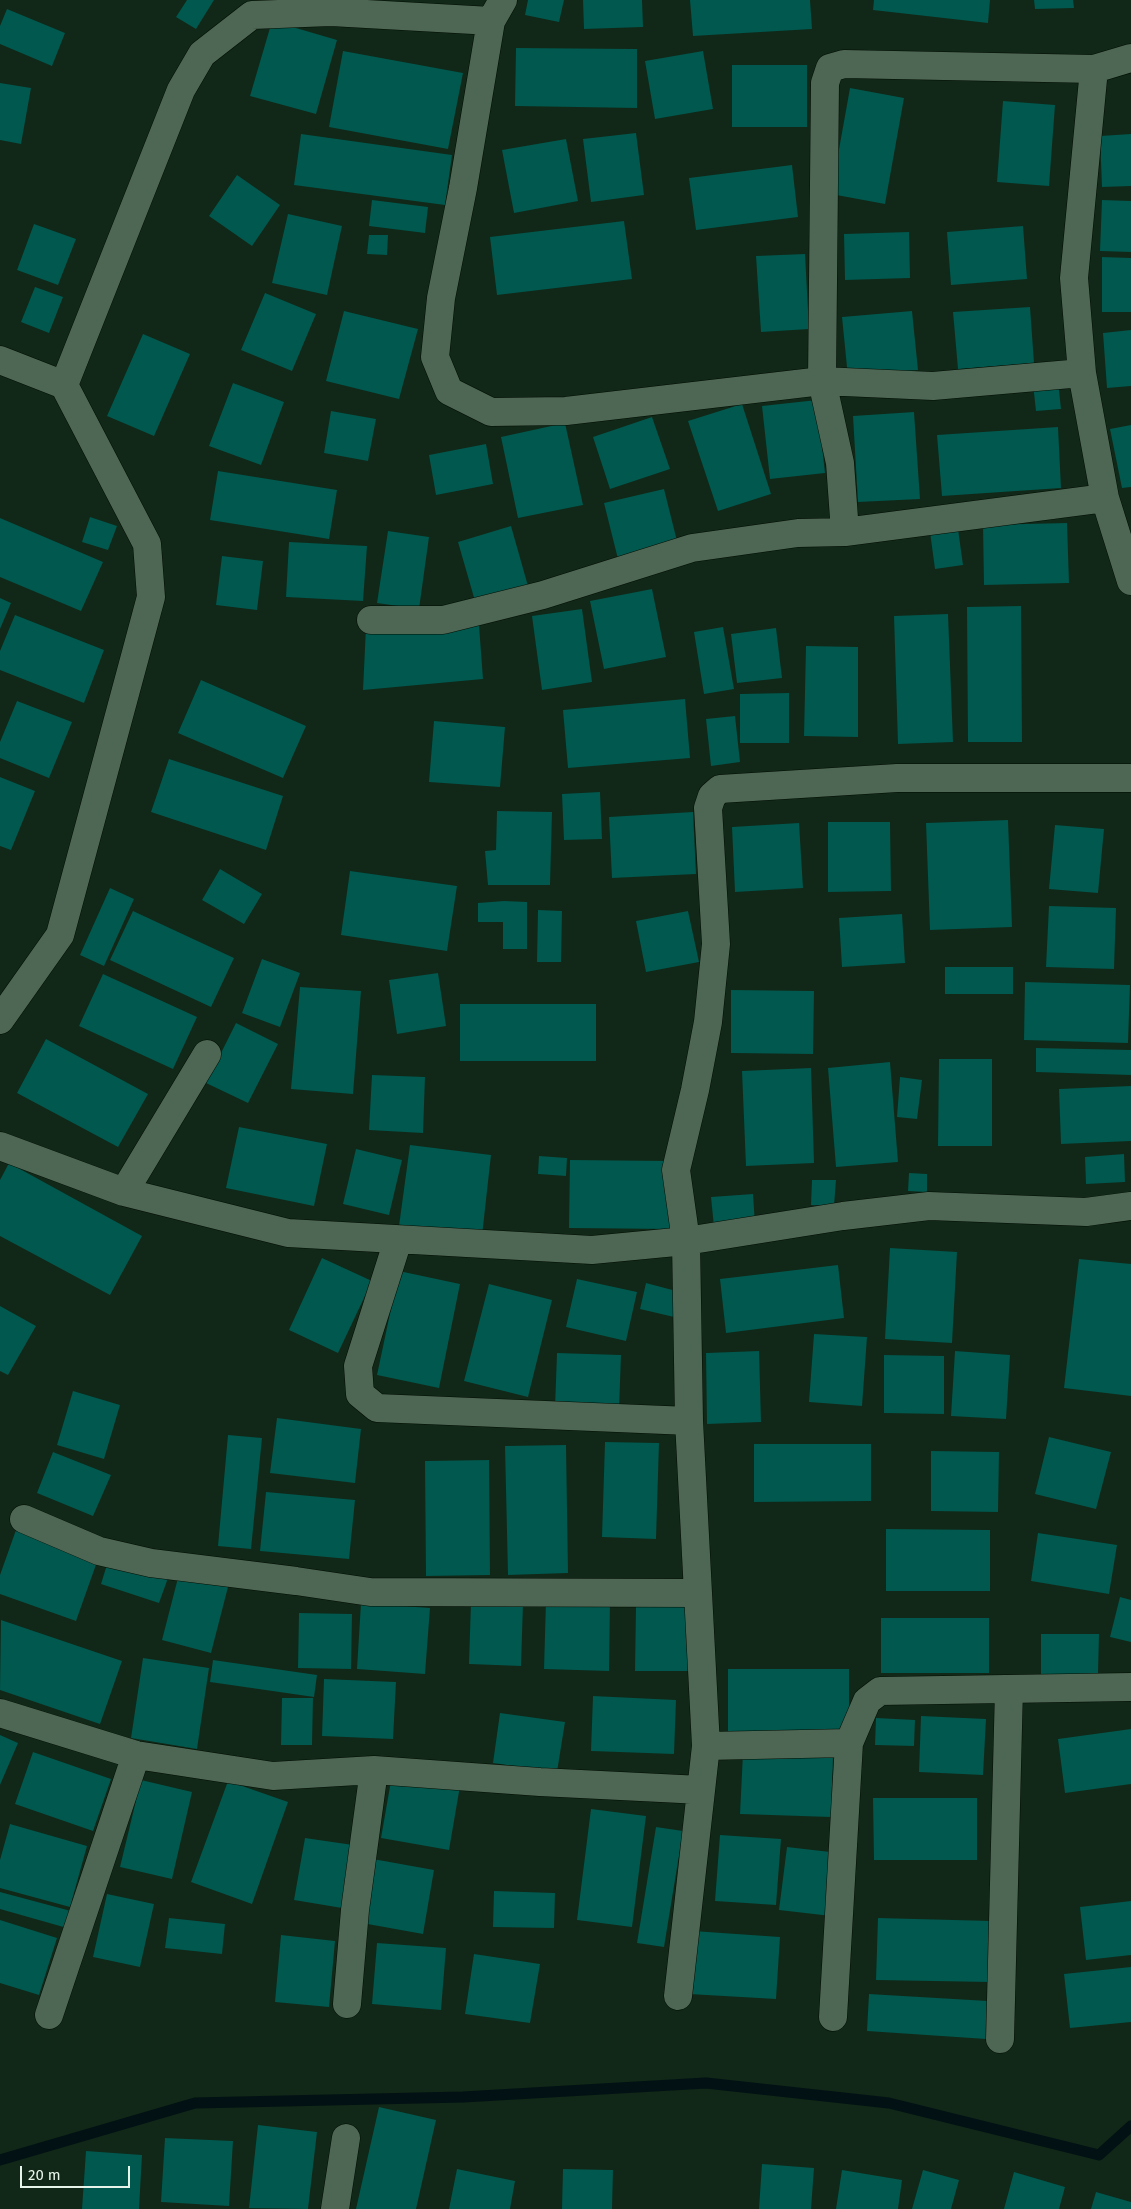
<!DOCTYPE html>
<style>
body{margin:0}
#map{position:relative;width:1131px;height:2209px;overflow:hidden;background:#112717;font-family:"Fira Sans",sans-serif}
canvas{display:block}
.scale{position:absolute;left:20px;top:2166px;width:110px;height:22px;box-sizing:border-box;border:2px solid #e7f4ea;border-top:0;padding-left:6px;font-size:15px;line-height:18px;white-space:nowrap;color:#e7f4ea;-webkit-text-stroke:4px #112717;paint-order:stroke}
</style>
<div id="map">
<canvas width="1131" height="2209"></canvas>
<div class="scale">20 m</div>
</div>
<script>
const g = document.querySelector('canvas').getContext('2d');
g.lineJoin = 'round';
function trace(path, color, width, dash) {
  g.strokeStyle = color;
  g.lineWidth = width;
  g.lineCap = dash ? 'butt' : 'round';
  g.setLineDash(dash || []);
  g.stroke(path);
}
function fill(path, color) {
  g.fillStyle = color;
  g.fill(path, 'evenodd');
}
const stream = new Path2D(`
 M 0,2160 L 195,2103 L 463,2097 L 706,2083 L 889,2103 L 1099,2155 L 1131,2126`);
const building = new Path2D(`
 M 187,0 L 214,0 L 196,29 L 176,17 Z
 M 528,0 L 564,0 L 559,22 L 525,15 Z
 M 583,0 L 642,0 L 643,27 L 584,29 Z
 M 690,0 L 810,0 L 812,29 L 693,36 Z
 M 874,0 L 990,0 L 988,23 L 873,10 Z
 M 1034,0 L 1073,0 L 1074,8 L 1035,9 Z
 M 7,9 L 65,33 L 52,66 L 0,44 L 0,26 Z
 M 272,21 L 337,40 L 316,114 L 250,96 Z
 M 516,48 L 637,49 L 637,108 L 515,106 Z
 M 343,51 L 463,73 L 448,149 L 329,127 Z
 M 703,51 L 713,109 L 655,119 L 645,61 Z
 M 732,65 L 807,65 L 807,127 L 732,127 Z
 M 0,83 L 31,88 L 21,144 L 0,140 Z
 M 850,88 L 904,98 L 885,204 L 831,194 Z
 M 1003,101 L 1055,105 L 1049,186 L 997,182 Z
 M 636,133 L 644,195 L 591,202 L 583,139 Z
 M 301,134 L 452,155 L 445,205 L 294,185 Z
 M 1131,134 L 1131,186 L 1102,187 L 1100,136 Z
 M 566,139 L 578,201 L 514,213 L 502,150 Z
 M 792,165 L 798,217 L 696,230 L 689,178 Z
 M 237,175 L 280,205 L 252,246 L 209,216 Z
 M 372,200 L 428,207 L 425,233 L 369,226 Z
 M 1102,200 L 1131,201 L 1131,252 L 1100,251 Z
 M 288,214 L 342,226 L 327,295 L 272,283 Z
 M 624,221 L 632,279 L 497,295 L 490,237 Z
 M 34,224 L 76,239 L 58,285 L 17,270 Z
 M 1023,226 L 1027,279 L 951,285 L 947,232 Z
 M 909,232 L 910,278 L 845,280 L 844,234 Z
 M 369,235 L 388,235 L 387,255 L 367,254 Z
 M 805,254 L 809,329 L 761,332 L 756,256 Z
 M 1102,257 L 1131,258 L 1131,312 L 1102,312 Z
 M 35,287 L 63,297 L 49,333 L 21,322 Z
 M 265,293 L 316,314 L 292,371 L 241,350 Z
 M 1030,307 L 1034,363 L 958,369 L 953,312 Z
 M 344,311 L 418,329 L 399,399 L 326,381 Z
 M 912,311 L 918,370 L 848,377 L 842,317 Z
 M 1131,330 L 1131,386 L 1107,388 L 1103,333 Z
 M 143,334 L 190,354 L 154,436 L 107,416 Z
 M 1058,381 L 1061,409 L 1036,411 L 1033,384 Z
 M 233,383 L 284,402 L 261,465 L 209,446 Z
 M 817,400 L 825,473 L 770,479 L 762,406 Z
 M 742,404 L 771,494 L 718,511 L 688,421 Z
 M 331,411 L 376,419 L 368,461 L 324,453 Z
 M 914,412 L 920,499 L 858,502 L 853,416 Z
 M 652,417 L 670,469 L 610,489 L 593,437 Z
 M 565,423 L 583,505 L 518,518 L 501,437 Z
 M 1131,425 L 1131,487 L 1122,488 L 1110,429 Z
 M 1058,427 L 1061,488 L 942,496 L 937,435 Z
 M 486,444 L 493,484 L 436,495 L 429,455 Z
 M 218,471 L 337,490 L 329,539 L 210,520 Z
 M 664,489 L 678,545 L 618,559 L 604,503 Z
 M 90,517 L 117,526 L 108,550 L 82,542 Z
 M 0,518 L 103,562 L 81,611 L 0,577 Z
 M 1067,523 L 1069,583 L 984,585 L 983,525 Z
 M 511,526 L 528,586 L 475,601 L 458,542 Z
 M 958,529 L 963,565 L 935,569 L 930,532 Z
 M 388,531 L 429,537 L 419,609 L 377,603 Z
 M 289,542 L 367,546 L 363,601 L 286,597 Z
 M 222,556 L 263,561 L 257,610 L 216,605 Z
 M 652,589 L 666,657 L 604,669 L 590,601 Z
 M 0,598 L 11,603 L 0,629 Z
 M 1021,606 L 1022,742 L 968,742 L 967,607 Z
 M 582,609 L 592,682 L 542,690 L 532,616 Z
 M 948,614 L 953,742 L 898,744 L 894,616 Z
 M 15,615 L 104,650 L 84,703 L 0,670 L 0,651 Z
 M 479,625 L 483,679 L 363,690 L 366,627 Z
 M 723,627 L 734,689 L 704,694 L 694,632 Z
 M 776,628 L 782,678 L 737,683 L 731,634 Z
 M 806,646 L 858,647 L 858,737 L 804,736 Z
 M 201,680 L 306,726 L 283,778 L 178,733 Z
 M 789,693 L 789,743 L 740,743 L 740,694 Z
 M 685,699 L 690,758 L 568,768 L 563,710 Z
 M 17,701 L 72,722 L 49,778 L 0,758 L 0,742 Z
 M 735,716 L 740,762 L 711,766 L 706,719 Z
 M 434,721 L 505,727 L 500,787 L 429,782 Z
 M 169,759 L 283,796 L 266,850 L 151,812 Z
 M 0,777 L 35,791 L 11,850 L 0,846 Z
 M 600,792 L 602,839 L 564,840 L 562,794 Z
 M 497,811 L 552,812 L 550,885 L 488,885 L 485,851 L 496,850 Z
 M 693,812 L 696,874 L 612,878 L 609,817 Z
 M 1008,820 L 1012,927 L 930,930 L 926,823 Z
 M 828,822 L 890,822 L 891,891 L 828,892 Z
 M 799,823 L 803,888 L 735,892 L 732,827 Z
 M 1055,825 L 1104,829 L 1098,893 L 1049,889 Z
 M 220,869 L 262,894 L 244,924 L 202,900 Z
 M 350,871 L 457,886 L 447,951 L 341,935 Z
 M 110,888 L 134,899 L 104,966 L 80,955 Z
 M 504,901 L 527,902 L 527,949 L 503,949 L 503,922 L 478,922 L 478,903 Z
 M 1049,906 L 1116,908 L 1114,969 L 1046,967 Z
 M 538,910 L 562,911 L 561,962 L 537,962 Z
 M 133,911 L 234,958 L 211,1007 L 110,960 Z
 M 688,911 L 699,962 L 646,972 L 636,921 Z
 M 902,914 L 905,963 L 842,967 L 839,918 Z
 M 262,959 L 300,973 L 280,1027 L 242,1013 Z
 M 945,967 L 1013,967 L 1013,994 L 945,994 Z
 M 438,973 L 446,1026 L 397,1034 L 389,980 Z
 M 103,974 L 197,1017 L 173,1069 L 79,1026 Z
 M 1025,982 L 1130,985 L 1128,1043 L 1024,1040 Z
 M 300,987 L 361,991 L 353,1094 L 291,1089 Z
 M 731,990 L 814,991 L 813,1054 L 731,1053 Z
 M 460,1004 L 596,1004 L 596,1061 L 460,1061 Z
 M 236,1023 L 278,1044 L 248,1103 L 206,1083 Z
 M 46,1039 L 148,1094 L 118,1147 L 17,1093 Z
 M 1036,1048 L 1131,1050 L 1131,1075 L 1036,1072 Z
 M 939,1059 L 992,1059 L 992,1146 L 938,1146 Z
 M 890,1062 L 898,1162 L 836,1167 L 828,1068 Z
 M 811,1068 L 814,1163 L 746,1166 L 742,1071 Z
 M 372,1075 L 425,1077 L 423,1133 L 369,1130 Z
 M 900,1077 L 922,1080 L 917,1119 L 897,1117 Z
 M 1131,1086 L 1131,1141 L 1061,1144 L 1059,1089 Z
 M 239,1127 L 327,1144 L 314,1206 L 226,1188 Z
 M 410,1145 L 491,1155 L 482,1236 L 399,1226 Z
 M 356,1149 L 402,1160 L 389,1215 L 343,1204 Z
 M 1124,1154 L 1125,1182 L 1086,1184 L 1085,1157 Z
 M 539,1156 L 567,1158 L 566,1176 L 538,1174 Z
 M 570,1160 L 671,1161 L 670,1229 L 569,1228 Z
 M 9,1163 L 142,1236 L 110,1295 L 0,1236 L 0,1180 Z
 M 909,1173 L 927,1174 L 927,1192 L 908,1191 Z
 M 812,1180 L 836,1180 L 834,1206 L 811,1205 Z
 M 753,1194 L 755,1224 L 714,1227 L 711,1197 Z
 M 890,1248 L 957,1252 L 952,1343 L 885,1339 Z
 M 322,1258 L 372,1281 L 338,1353 L 289,1330 Z
 M 1079,1259 L 1131,1264 L 1131,1396 L 1064,1388 Z
 M 838,1265 L 844,1318 L 726,1333 L 720,1279 Z
 M 399,1271 L 460,1284 L 439,1388 L 377,1375 Z
 M 577,1279 L 637,1292 L 626,1341 L 566,1327 Z
 M 646,1283 L 680,1292 L 674,1317 L 640,1309 Z
 M 489,1284 L 552,1300 L 528,1397 L 464,1381 Z
 M 0,1306 L 36,1326 L 8,1375 L 0,1371 Z
 M 814,1334 L 867,1337 L 862,1406 L 809,1402 Z
 M 759,1351 L 761,1422 L 707,1424 L 706,1353 Z
 M 955,1351 L 1010,1355 L 1006,1419 L 951,1416 Z
 M 557,1353 L 621,1355 L 619,1410 L 555,1408 Z
 M 884,1355 L 944,1356 L 944,1414 L 884,1413 Z
 M 73,1391 L 120,1405 L 104,1459 L 57,1445 Z
 M 277,1418 L 361,1429 L 355,1483 L 270,1473 Z
 M 228,1435 L 262,1438 L 251,1549 L 218,1546 Z
 M 1049,1437 L 1111,1452 L 1096,1509 L 1035,1494 Z
 M 605,1442 L 659,1443 L 656,1539 L 602,1537 Z
 M 754,1444 L 871,1444 L 871,1501 L 754,1502 Z
 M 566,1445 L 568,1573 L 508,1575 L 505,1446 Z
 M 931,1451 L 999,1452 L 998,1512 L 931,1511 Z
 M 53,1452 L 111,1475 L 93,1516 L 37,1493 Z
 M 489,1460 L 490,1575 L 426,1576 L 425,1461 Z
 M 266,1492 L 355,1500 L 349,1559 L 260,1551 Z
 M 886,1529 L 990,1530 L 990,1591 L 886,1591 Z
 M 16,1530 L 98,1559 L 76,1621 L 0,1594 L 0,1575 Z
 M 1038,1533 L 1117,1545 L 1109,1594 L 1031,1581 Z
 M 109,1558 L 168,1578 L 159,1603 L 101,1584 Z
 M 179,1574 L 228,1587 L 211,1653 L 162,1640 Z
 M 1120,1597 L 1131,1600 L 1131,1642 L 1110,1637 Z
 M 546,1600 L 610,1601 L 609,1671 L 544,1669 Z
 M 471,1602 L 523,1604 L 521,1666 L 469,1664 Z
 M 361,1603 L 430,1608 L 425,1674 L 357,1669 Z
 M 636,1606 L 690,1607 L 689,1671 L 635,1671 Z
 M 299,1613 L 352,1614 L 351,1669 L 298,1668 Z
 M 881,1618 L 989,1618 L 989,1673 L 881,1673 Z
 M 1,1620 L 122,1661 L 100,1724 L 0,1690 Z
 M 1041,1634 L 1099,1634 L 1098,1674 L 1041,1674 Z
 M 143,1658 L 209,1668 L 197,1749 L 131,1738 Z
 M 213,1660 L 317,1675 L 314,1697 L 210,1682 Z
 M 728,1669 L 849,1669 L 849,1735 L 728,1735 Z
 M 324,1679 L 396,1682 L 393,1739 L 322,1736 Z
 M 593,1696 L 676,1700 L 674,1754 L 591,1751 Z
 M 282,1698 L 313,1698 L 312,1745 L 281,1745 Z
 M 500,1713 L 565,1722 L 557,1772 L 493,1763 Z
 M 921,1716 L 986,1719 L 983,1775 L 919,1772 Z
 M 876,1718 L 915,1720 L 914,1746 L 875,1745 Z
 M 1131,1729 L 1131,1784 L 1065,1793 L 1058,1739 Z
 M 0,1735 L 18,1743 L 0,1785 Z
 M 33,1752 L 111,1779 L 93,1831 L 15,1804 Z
 M 743,1753 L 833,1757 L 831,1817 L 740,1814 Z
 M 392,1775 L 460,1786 L 449,1850 L 381,1838 Z
 M 141,1780 L 192,1792 L 172,1879 L 120,1867 Z
 M 228,1781 L 288,1802 L 252,1904 L 191,1882 Z
 M 873,1798 L 977,1798 L 977,1860 L 874,1860 Z
 M 591,1809 L 646,1816 L 632,1927 L 577,1920 Z
 M 10,1824 L 87,1846 L 70,1907 L 0,1888 L 0,1860 Z
 M 656,1827 L 683,1831 L 664,1947 L 637,1943 Z
 M 720,1835 L 781,1839 L 776,1905 L 715,1901 Z
 M 305,1838 L 353,1845 L 342,1908 L 294,1900 Z
 M 787,1847 L 839,1853 L 831,1916 L 779,1910 Z
 M 373,1859 L 434,1870 L 423,1934 L 362,1923 Z
 M 494,1891 L 555,1893 L 554,1928 L 493,1927 Z
 M 0,1892 L 71,1911 L 67,1928 L 0,1909 Z
 M 107,1894 L 154,1904 L 140,1967 L 93,1957 Z
 M 1131,1901 L 1131,1955 L 1086,1960 L 1080,1907 Z
 M 169,1918 L 225,1924 L 222,1954 L 165,1948 Z
 M 878,1918 L 992,1921 L 990,1982 L 876,1980 Z
 M 0,1920 L 57,1938 L 39,1995 L 0,1983 Z
 M 693,1931 L 780,1937 L 776,1999 L 689,1994 Z
 M 281,1935 L 335,1941 L 329,2007 L 275,2002 Z
 M 377,1943 L 446,1948 L 441,2010 L 372,2004 Z
 M 474,1954 L 540,1964 L 530,2023 L 465,2014 Z
 M 1131,1967 L 1131,2022 L 1070,2028 L 1064,1974 Z
 M 869,1994 L 988,2001 L 986,2039 L 867,2031 Z
 M 379,2107 L 436,2120 L 416,2209 L 356,2209 Z
 M 258,2125 L 317,2132 L 308,2209 L 249,2208 Z
 M 165,2138 L 233,2141 L 229,2206 L 161,2202 Z
 M 86,2151 L 142,2155 L 139,2209 L 82,2209 Z
 M 762,2164 L 814,2168 L 811,2209 L 759,2209 Z
 M 457,2169 L 515,2181 L 510,2209 L 449,2209 Z
 M 563,2169 L 613,2170 L 612,2209 L 562,2209 Z
 M 842,2170 L 902,2180 L 898,2209 L 836,2209 Z
 M 923,2170 L 959,2180 L 951,2209 L 912,2209 Z
 M 1014,2172 L 1065,2187 L 1059,2209 L 1004,2209 Z
 M 1096,2192 L 1131,2202 L 1131,2209 L 1091,2209 Z`);
const minor = new Path2D(`
 M 503,0 L 491,21 L 463,188 L 441,298 L 435,357 L 449,391 L 491,412 L 566,411 L 822,381 L 933,386 L 1082,373
 M 1094,69 L 1074,278 L 1082,373 L 1105,498 L 1131,581
 M 0,360 L 64,385 L 147,544 L 151,597 L 60,935 L 0,1020
 M 64,385 L 181,90 L 202,54 L 252,15 L 331,12 L 491,21
 M 845,532 L 840,463 L 822,381 L 825,83 L 830,68 L 844,64 L 1094,69 L 1131,58
 M 371,620 L 443,620 L 543,595 L 692,548 L 798,533 L 845,532 L 1105,498
 M 0,1146 L 124,1192 L 288,1233 L 592,1250 L 686,1241 L 843,1216 L 929,1206 L 1086,1212 L 1131,1206
 M 124,1192 L 207,1054
 M 398,1240 L 358,1366 L 360,1394 L 377,1408 L 689,1421
 M 24,1519 L 99,1551 L 151,1563 L 296,1581 L 370,1592 L 696,1593
 M 0,1713 L 136,1755 L 273,1776 L 374,1770 L 540,1782 L 701,1790
 M 706,1746 L 849,1743 L 867,1701 L 880,1691 L 1131,1687
 M 678,1996 L 706,1746 L 689,1421 L 686,1241 L 676,1170 L 695,1090 L 708,1022 L 716,944 L 708,808 L 712,796 L 720,789 L 897,778 L 1131,778
 M 347,2004 L 355,1910 L 374,1770
 M 49,2015 L 136,1755
 M 833,2017 L 849,1743
 M 1000,2039 L 1009,1689
 M 335,2209 L 346,2138`);
trace(stream, '#021114', 11);
fill(building, '#00584e');
trace(minor, '#000f03', 29);
trace(minor, '#4e6654', 28);
</script>
